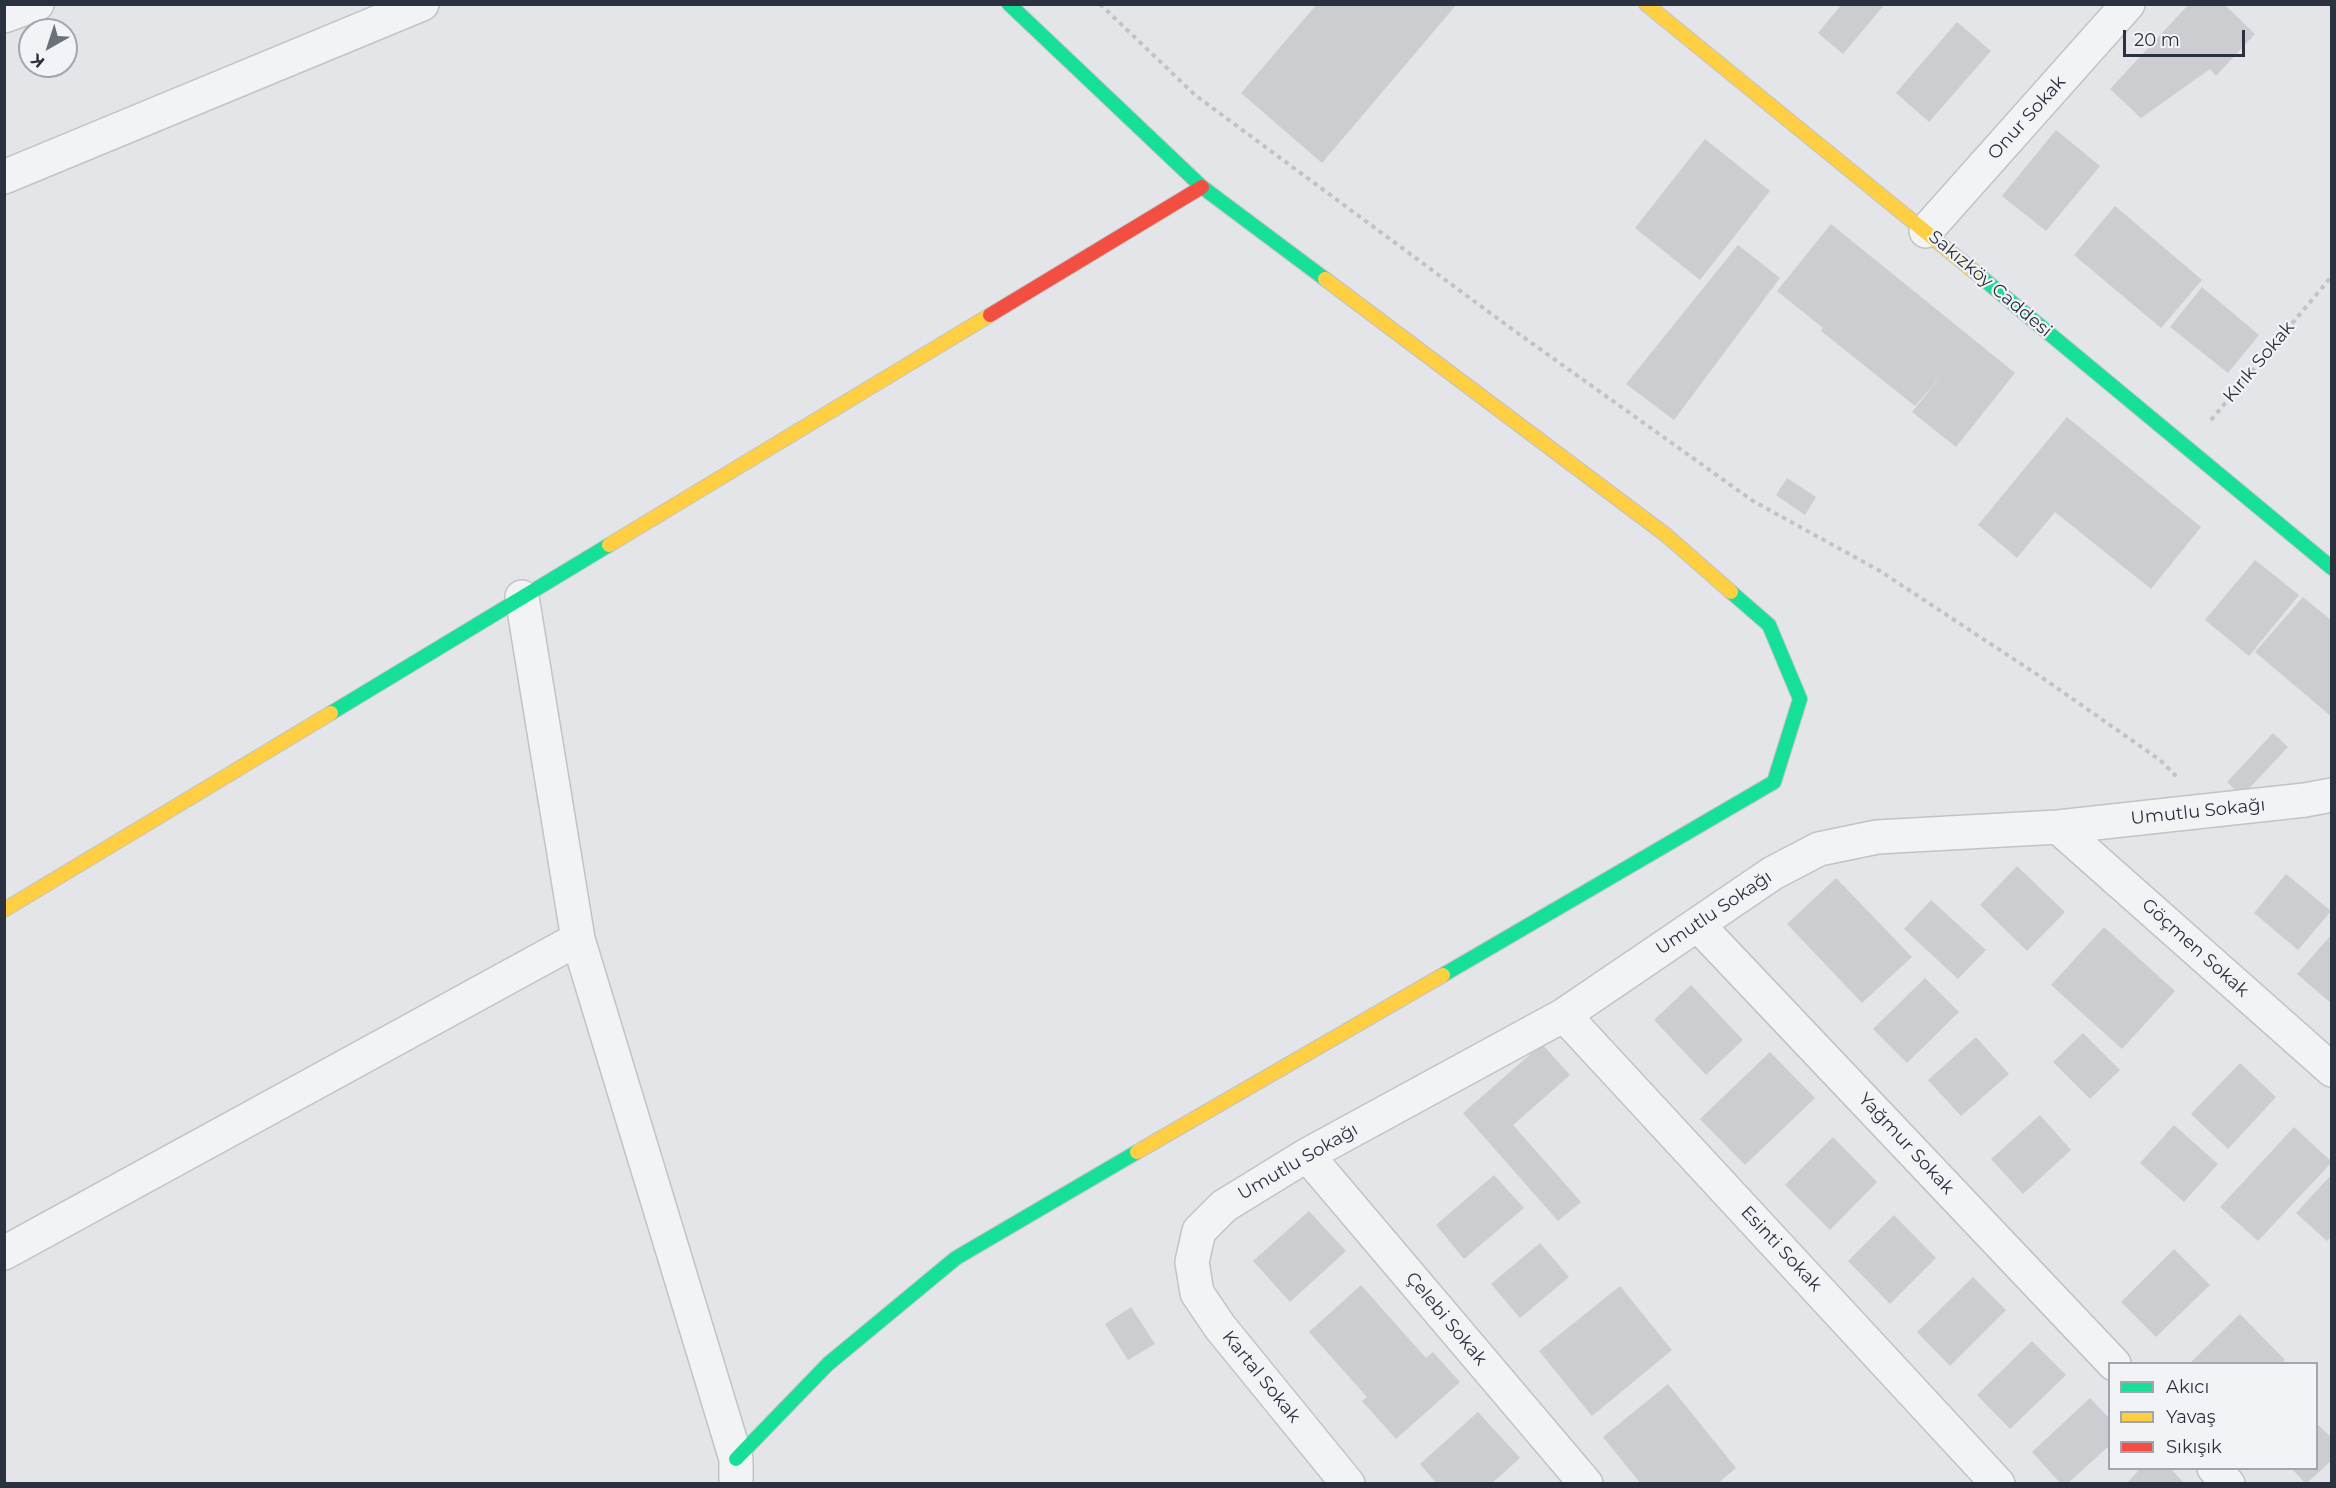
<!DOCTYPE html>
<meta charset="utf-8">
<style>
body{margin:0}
#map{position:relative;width:2336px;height:1488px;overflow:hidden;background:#e3e5e8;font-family:Montserrat,sans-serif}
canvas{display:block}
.frame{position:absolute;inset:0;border:6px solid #2b313f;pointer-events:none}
.legend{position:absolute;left:2108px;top:1362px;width:210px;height:108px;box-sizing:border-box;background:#f1f3f6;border:2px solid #a2a5ad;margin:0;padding:8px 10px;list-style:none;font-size:18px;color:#2b313f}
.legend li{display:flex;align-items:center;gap:12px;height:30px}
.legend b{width:30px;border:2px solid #a2a5ad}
.north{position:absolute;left:18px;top:18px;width:60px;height:60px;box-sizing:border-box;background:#f1f3f6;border:2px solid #a2a5ad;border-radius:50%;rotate:219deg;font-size:16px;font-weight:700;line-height:24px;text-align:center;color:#2b313f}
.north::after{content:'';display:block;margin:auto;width:21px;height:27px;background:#6b707a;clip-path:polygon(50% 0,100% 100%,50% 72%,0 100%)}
.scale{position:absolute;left:2123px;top:30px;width:122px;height:27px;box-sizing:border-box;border:3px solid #2b313f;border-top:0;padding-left:8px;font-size:18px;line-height:21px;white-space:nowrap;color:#2b313f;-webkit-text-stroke:4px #f1f3f6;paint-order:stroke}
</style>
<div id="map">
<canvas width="2336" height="1488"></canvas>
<div class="frame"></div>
<ul class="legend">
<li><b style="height:8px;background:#16e098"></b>Akıcı</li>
<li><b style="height:8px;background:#ffcf43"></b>Yavaş</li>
<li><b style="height:8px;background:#f24e42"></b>Sıkışık</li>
</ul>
<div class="north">K</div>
<div class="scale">20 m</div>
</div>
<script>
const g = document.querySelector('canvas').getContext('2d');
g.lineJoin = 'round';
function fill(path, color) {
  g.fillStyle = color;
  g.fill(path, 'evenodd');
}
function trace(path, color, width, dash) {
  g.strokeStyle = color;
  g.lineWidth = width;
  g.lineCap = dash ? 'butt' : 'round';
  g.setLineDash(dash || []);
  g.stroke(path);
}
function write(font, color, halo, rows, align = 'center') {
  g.font = font + ' Montserrat,sans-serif';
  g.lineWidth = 4.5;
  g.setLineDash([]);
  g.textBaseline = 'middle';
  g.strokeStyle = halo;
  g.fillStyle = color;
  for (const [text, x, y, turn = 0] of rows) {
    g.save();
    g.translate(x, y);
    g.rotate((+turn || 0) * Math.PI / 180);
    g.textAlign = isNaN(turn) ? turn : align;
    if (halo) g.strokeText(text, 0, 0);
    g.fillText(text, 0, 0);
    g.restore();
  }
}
const building = new Path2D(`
 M 1317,4 L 1457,4 L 1322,163 L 1241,93 Z
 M 1842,4 L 1885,4 L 1843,54 L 1818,33 Z
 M 2189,4 L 2224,4 L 2255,34 L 2216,76 L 2210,69 L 2141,118 L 2110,89 Z
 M 1957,22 L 1991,51 L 1929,122 L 1896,93 Z
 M 2056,130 L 2100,166 L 2046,231 L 2002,196 Z
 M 1705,139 L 1770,191 L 1700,280 L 1635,228 Z
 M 2115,206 L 2202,280 L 2161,328 L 2074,255 Z
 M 1831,224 L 2015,373 L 1956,447 L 1912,412 L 1943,374 L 1915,406 L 1821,331 L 1823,328 L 1777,291 Z
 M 1738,245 L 1780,278 L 1674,420 L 1626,384 Z
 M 2202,287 L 2259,335 L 2228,373 L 2170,327 Z
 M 2067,417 L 2201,527 L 2151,589 L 2055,512 L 2017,558 L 1978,525 Z
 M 1787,478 L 1816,497 L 1805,515 L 1776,495 Z
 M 2255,560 L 2299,595 L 2249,656 L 2205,620 Z
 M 2303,597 L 2332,621 L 2332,717 L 2255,652 Z
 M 2273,733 L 2288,747 L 2242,796 L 2227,782 Z
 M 2017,866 L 2065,912 L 2027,951 L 1980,905 Z
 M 2286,874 L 2331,911 L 2298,950 L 2254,913 Z
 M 1836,878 L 1912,957 L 1862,1003 L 1787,924 Z
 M 1931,900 L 1986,950 L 1958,979 L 1904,929 Z
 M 2104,927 L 2175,991 L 2122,1049 L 2051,985 Z
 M 2332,934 L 2332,1004 L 2297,974 Z
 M 1925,978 L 1959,1012 L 1907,1063 L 1873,1029 Z
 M 1691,985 L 1743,1040 L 1706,1075 L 1654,1020 Z
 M 2083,1033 L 2120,1070 L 2090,1099 L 2053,1062 Z
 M 1976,1037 L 2009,1074 L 1961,1116 L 1928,1080 Z
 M 1542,1044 L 1570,1075 L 1513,1125 L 1581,1202 L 1558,1221 L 1463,1113 Z
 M 1770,1052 L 1815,1098 L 1745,1165 L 1700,1119 Z
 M 2240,1063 L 2276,1097 L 2228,1149 L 2191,1114 Z
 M 2040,1115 L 2071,1150 L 2023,1194 L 1991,1159 Z
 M 2174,1125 L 2218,1164 L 2184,1202 L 2140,1163 Z
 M 2294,1127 L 2332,1162 L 2258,1241 L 2220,1207 Z
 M 1833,1137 L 1877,1182 L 1830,1230 L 1785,1185 Z
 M 2332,1174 L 2332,1236 L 2327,1241 L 2296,1213 Z
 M 1494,1175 L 1524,1208 L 1464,1259 L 1436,1225 Z
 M 1309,1211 L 1346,1251 L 1290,1302 L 1253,1261 Z
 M 1894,1215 L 1936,1258 L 1890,1304 L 1848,1261 Z
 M 1540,1243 L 1569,1277 L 1520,1318 L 1491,1284 Z
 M 2174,1249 L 2210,1285 L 2156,1337 L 2121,1302 Z
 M 1973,1277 L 2006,1310 L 1950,1366 L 1917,1332 Z
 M 1361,1285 L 1426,1358 L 1433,1352 L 1460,1382 L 1396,1439 L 1362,1401 L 1367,1397 L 1309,1332 Z
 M 1620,1286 L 1672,1350 L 1592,1416 L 1539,1351 Z
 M 1131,1307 L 1155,1344 L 1128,1360 L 1105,1324 Z
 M 2240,1314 L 2285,1360 L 2281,1364 L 2193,1364 L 2191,1362 Z
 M 2032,1341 L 2066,1375 L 2010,1429 L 1977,1395 Z
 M 1668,1384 L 1736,1468 L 1717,1484 L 1641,1484 L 1603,1437 Z
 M 2090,1398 L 2110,1419 L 2110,1445 L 2067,1484 L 2061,1484 L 2032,1452 Z
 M 1478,1412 L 1520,1458 L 1491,1484 L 1437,1484 L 1420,1464 Z
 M 2316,1423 L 2332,1438 L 2332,1460 L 2306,1484 L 2291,1468 L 2316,1468 Z
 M 2141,1468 L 2170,1468 L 2185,1484 L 2126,1484 Z`);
const path = new Path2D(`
 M 1100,4 L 1195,95 L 1505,324 L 1753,501 L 1880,571 L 2047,681 L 2160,760 L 2177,777
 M 2211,420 L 2332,276`);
const street = new Path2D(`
 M 4,16 L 37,4
 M 4,177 L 422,4
 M 1926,231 L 2128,4
 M 522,597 L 578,939 L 736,1459 L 736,1484
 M 2058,827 L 2332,1070
 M 1698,925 L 2114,1364
 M 1564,1015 L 1998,1484
 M 1307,1155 L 1586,1484
 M 4,1253 L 578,939
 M 2214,1468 L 2228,1484
 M 1348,1484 L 1220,1327 L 1197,1293 L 1192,1262 L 1199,1231 L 1224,1206 L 1307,1155 L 1564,1015 L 1773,873 L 1819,849 L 1877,837 L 2058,827 L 2305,800 L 2332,795`);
const fast = new Path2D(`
 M 1009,4 L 1202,187 L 1325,279
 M 1981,277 L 2332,568
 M 331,713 L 609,545
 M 1443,975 L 1774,782 L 1800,699 L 1769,625 L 1731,592
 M 736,1459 L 828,1364 L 956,1258 L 1137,1152`);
const slow = new Path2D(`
 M 1646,4 L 1981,277
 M 1325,279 L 1666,535 L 1731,592
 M 609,545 L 990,315
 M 4,910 L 331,713
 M 1137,1152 L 1443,975`);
const jam = new Path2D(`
 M 990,315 L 1202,187`);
const streetNames = [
 ["Onur Sokak",2027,118,-48],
 ["Sakızköy Caddesi",1990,284,40],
 ["Kırık Sokak",2259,362,-50],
 ["Umutlu Sokağı",2198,812,-6],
 ["Umutlu Sokağı",1714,913,-34],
 ["Göçmen Sokak",2195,948,42],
 ["Yağmur Sokak",1906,1144,47],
 ["Umutlu Sokağı",1298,1162,-30],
 ["Esinti Sokak",1781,1249,47],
 ["Çelebi Sokak",1446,1319,50],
 ["Kartal Sokak",1261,1377,51]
];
fill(building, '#cbcdd0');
trace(street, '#c1c3c6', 36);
trace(fast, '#c1c3c6', 16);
trace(slow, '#c1c3c6', 16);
trace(jam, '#c1c3c6', 16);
trace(path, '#c2c3c7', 4, [4.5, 4.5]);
trace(street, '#f2f3f4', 33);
trace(fast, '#16e098', 14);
trace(slow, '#ffcf43', 14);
trace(jam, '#f24e42', 14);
write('18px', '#2b313f', '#f1f3f6', streetNames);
</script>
